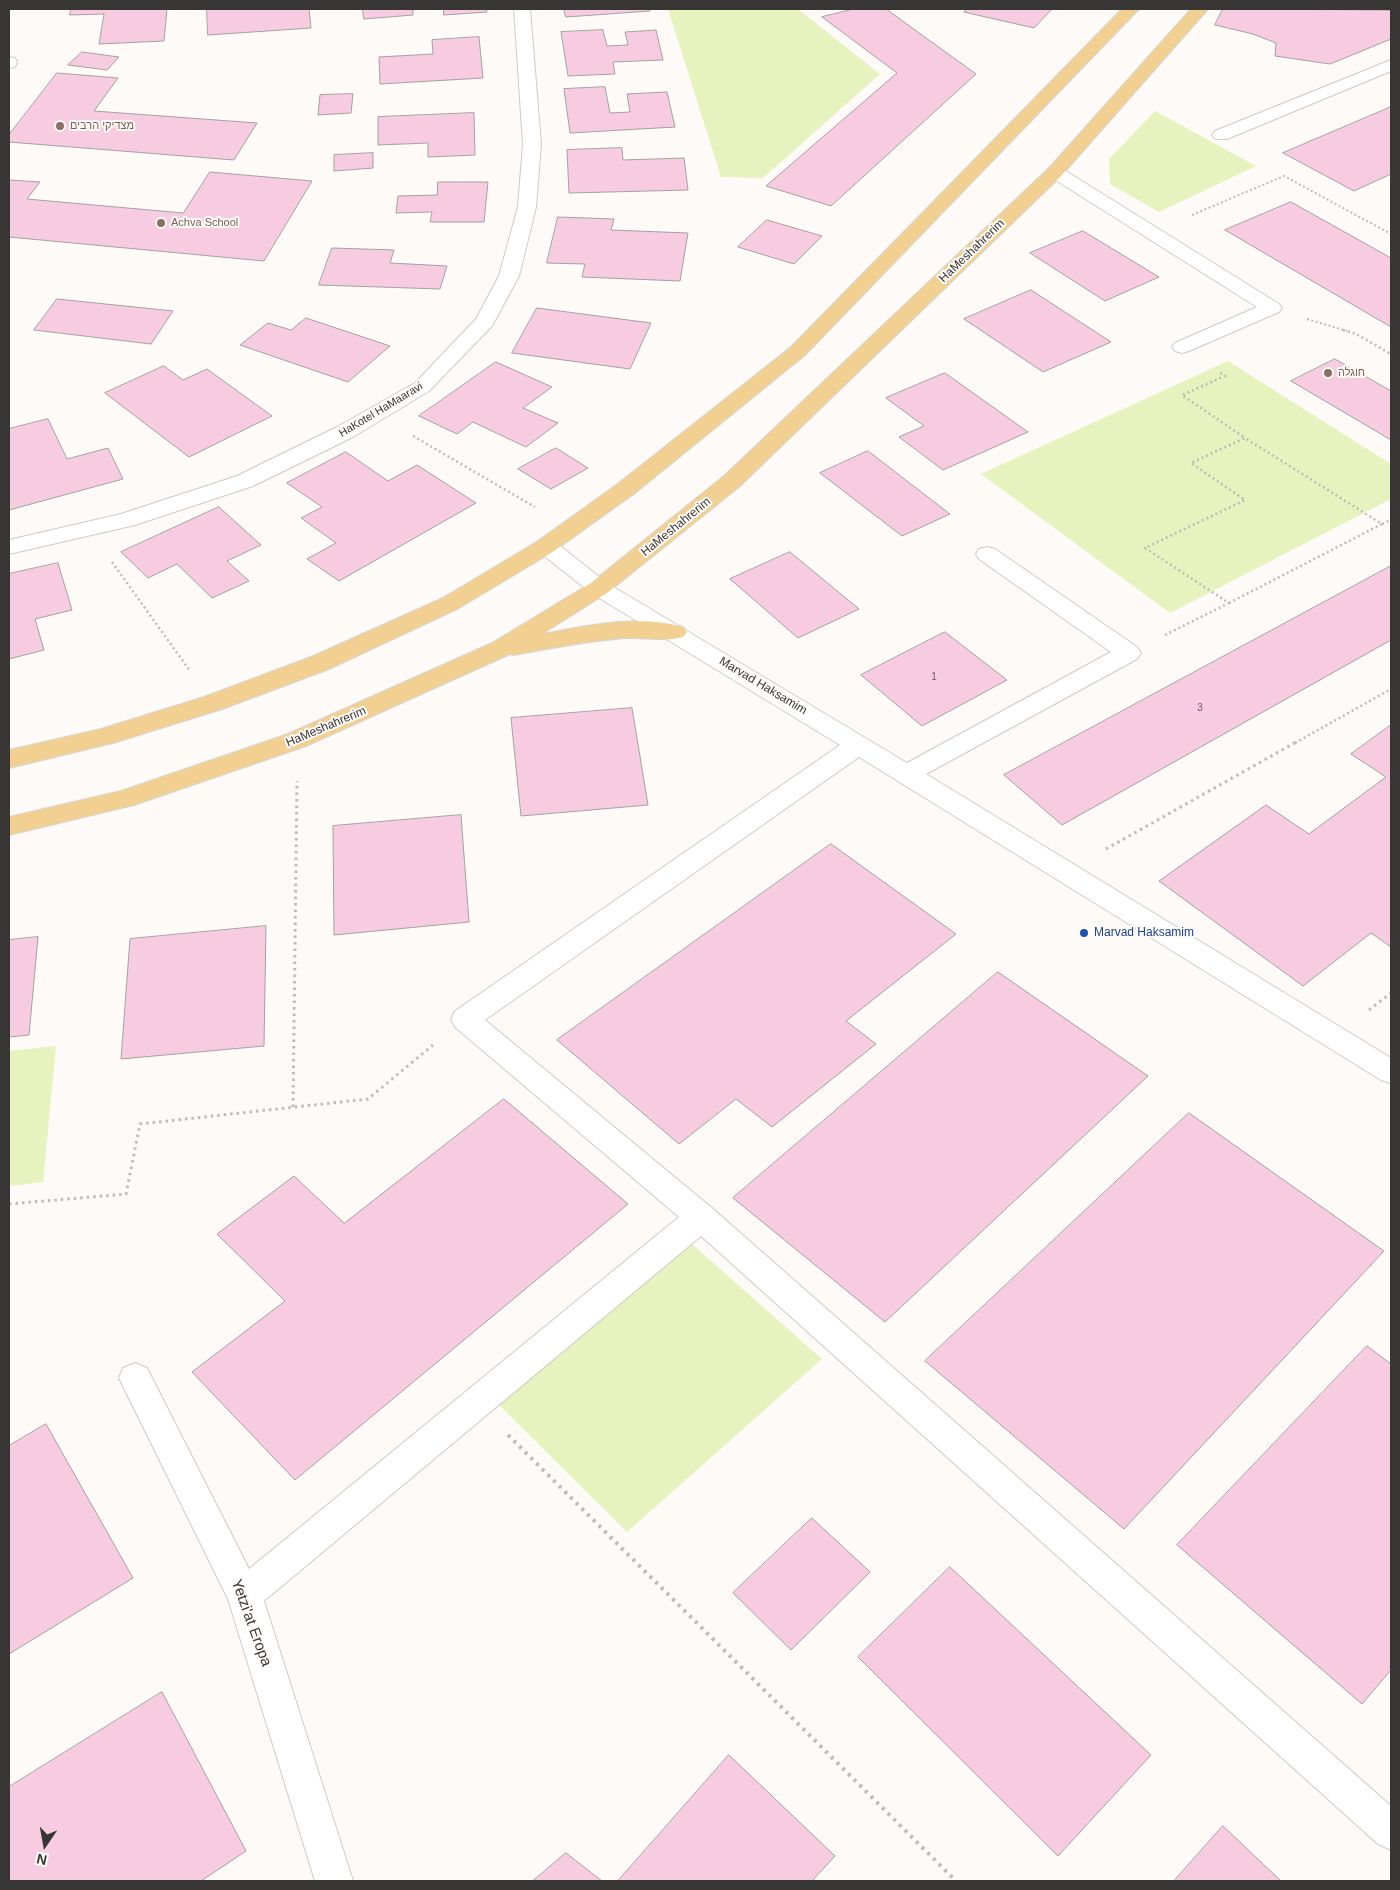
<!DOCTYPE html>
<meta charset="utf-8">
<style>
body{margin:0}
#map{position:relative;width:1400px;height:1890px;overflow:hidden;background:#fefaf7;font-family:Helvetica,sans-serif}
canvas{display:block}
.frame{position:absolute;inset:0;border:10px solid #383635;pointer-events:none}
.north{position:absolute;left:20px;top:1820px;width:50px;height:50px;-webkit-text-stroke:4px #fefaf7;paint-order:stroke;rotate:192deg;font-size:14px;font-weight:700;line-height:20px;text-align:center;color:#383635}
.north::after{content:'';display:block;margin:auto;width:18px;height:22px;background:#383635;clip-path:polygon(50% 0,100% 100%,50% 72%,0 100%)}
</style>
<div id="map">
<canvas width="1400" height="1890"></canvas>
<div class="frame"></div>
<div class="north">N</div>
</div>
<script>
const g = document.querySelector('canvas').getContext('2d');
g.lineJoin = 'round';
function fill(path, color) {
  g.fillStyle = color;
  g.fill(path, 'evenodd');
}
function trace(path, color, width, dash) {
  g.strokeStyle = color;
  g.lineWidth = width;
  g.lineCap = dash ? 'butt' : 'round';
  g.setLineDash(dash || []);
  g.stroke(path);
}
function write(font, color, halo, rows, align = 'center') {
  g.font = font + ' Helvetica,Heebo,sans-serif';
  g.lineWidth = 4;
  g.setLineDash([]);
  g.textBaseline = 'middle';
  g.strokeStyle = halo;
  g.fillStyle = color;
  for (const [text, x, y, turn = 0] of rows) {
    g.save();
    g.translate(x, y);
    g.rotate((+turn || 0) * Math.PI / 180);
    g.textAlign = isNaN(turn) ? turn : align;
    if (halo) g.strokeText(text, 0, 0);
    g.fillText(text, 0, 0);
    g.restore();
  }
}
const green = new Path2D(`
 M 668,9 L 798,9 L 880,74 L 763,178 L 721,177 Z
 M 1155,111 L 1256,166 L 1159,212 L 1110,184 L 1109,159 Z
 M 1228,361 L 1391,464 L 1391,499 L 1170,613 L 981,474 Z
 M 56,1046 L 43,1182 L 9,1186 L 9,1051 Z
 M 685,1238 L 822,1359 L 627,1532 L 491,1397 Z`);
const building = new Path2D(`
 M 71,9 L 167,9 L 164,41 L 99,44 L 104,14 L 70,15 Z
 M 207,9 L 309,9 L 311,28 L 208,35 Z
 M 363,9 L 413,9 L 413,15 L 364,19 Z
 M 444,9 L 486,9 L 487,12 L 444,15 Z
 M 564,9 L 649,9 L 650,11 L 566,17 Z
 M 854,9 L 886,9 L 976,74 L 831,206 L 766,186 L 897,73 L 822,17 Z
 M 968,9 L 1052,9 L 1034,28 L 964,12 Z
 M 1223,9 L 1391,10 L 1391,39 L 1330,64 L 1275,56 L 1276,43 L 1253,34 L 1215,25 Z
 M 603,30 L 607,46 L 628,45 L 625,32 L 656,30 L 663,60 L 613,62 L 615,74 L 568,76 L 561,32 Z
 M 479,37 L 483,78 L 380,84 L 379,57 L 433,54 L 432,40 Z
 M 82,52 L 119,57 L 107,70 L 68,65 Z
 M 57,73 L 118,78 L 94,111 L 257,123 L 234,160 L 9,142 L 9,135 Z
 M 605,87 L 610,113 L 630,112 L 627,94 L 667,92 L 675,127 L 570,133 L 564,89 Z
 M 353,94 L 351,113 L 318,115 L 320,95 Z
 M 1391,107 L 1391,174 L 1354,191 L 1283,153 Z
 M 474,113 L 475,155 L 428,157 L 428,143 L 378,145 L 378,117 Z
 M 622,148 L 623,160 L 684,158 L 688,190 L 569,193 L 567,150 Z
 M 373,153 L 373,168 L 334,171 L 334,155 Z
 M 210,172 L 312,181 L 264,261 L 9,237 L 9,180 L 40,182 L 27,199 L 183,213 Z
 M 438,182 L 488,182 L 484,222 L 430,222 L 432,212 L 396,213 L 398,196 L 437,195 Z
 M 1291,202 L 1391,258 L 1391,327 L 1225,230 Z
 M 558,217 L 614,219 L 611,230 L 688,233 L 680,281 L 582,277 L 585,264 L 547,263 Z
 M 767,220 L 822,236 L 794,264 L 738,247 Z
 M 1083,231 L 1159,277 L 1105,301 L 1030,253 Z
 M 332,248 L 394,250 L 390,263 L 447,266 L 440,289 L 319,285 Z
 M 1031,290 L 1111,342 L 1043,372 L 964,319 Z
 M 57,299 L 173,311 L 151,344 L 34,330 Z
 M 537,308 L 651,323 L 630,369 L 512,353 Z
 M 306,318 L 390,346 L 348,382 L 240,345 L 268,323 L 291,330 Z
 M 1335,359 L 1391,391 L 1391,440 L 1291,381 Z
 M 496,362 L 552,387 L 523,408 L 558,423 L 526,447 L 473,422 L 457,434 L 419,416 Z
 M 164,366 L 183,380 L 207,369 L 272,416 L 189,457 L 105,393 Z
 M 945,373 L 1028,432 L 943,470 L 899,437 L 924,426 L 886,398 Z
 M 48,419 L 67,459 L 108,448 L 123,479 L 9,510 L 9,429 Z
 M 556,448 L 588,468 L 551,489 L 518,469 Z
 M 868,451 L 950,514 L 902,536 L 820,473 Z
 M 346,452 L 388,481 L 417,465 L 476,503 L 339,581 L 307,559 L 336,543 L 301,518 L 322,507 L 287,483 Z
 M 219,507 L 261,545 L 227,561 L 249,581 L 212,598 L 177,564 L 148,578 L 121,552 Z
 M 790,552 L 859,609 L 798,638 L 730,579 Z
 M 58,563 L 72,610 L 35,619 L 44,650 L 9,659 L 9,574 Z
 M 1391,566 L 1391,640 L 1062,825 L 1004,775 Z
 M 945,632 L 1007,680 L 922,726 L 861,675 Z
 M 632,708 L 648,805 L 521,816 L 511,718 Z
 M 1391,725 L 1391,947 L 1371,933 L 1303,986 L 1159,881 L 1266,805 L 1309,834 L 1386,777 L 1351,754 Z
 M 461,815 L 469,922 L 334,935 L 333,826 Z
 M 831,844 L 956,934 L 846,1021 L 876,1044 L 772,1127 L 736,1099 L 679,1144 L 557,1040 Z
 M 266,926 L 264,1046 L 121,1059 L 130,939 Z
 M 38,937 L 29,1035 L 9,1037 L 9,940 Z
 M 998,972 L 1148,1076 L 885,1322 L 733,1198 Z
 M 504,1099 L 628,1204 L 295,1480 L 192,1372 L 285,1301 L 217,1234 L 294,1176 L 344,1223 Z
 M 1189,1113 L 1384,1251 L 1124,1529 L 925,1361 Z
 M 1367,1346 L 1391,1364 L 1391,1670 L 1362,1704 L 1177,1545 Z
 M 46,1424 L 133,1578 L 9,1654 L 9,1446 Z
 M 812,1518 L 870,1572 L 791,1650 L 733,1593 Z
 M 950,1567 L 1151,1755 L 1058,1856 L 858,1657 Z
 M 162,1692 L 246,1851 L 201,1881 L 9,1881 L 9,1787 Z
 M 729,1755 L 835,1856 L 812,1881 L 618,1881 Z
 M 1223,1826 L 1281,1881 L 1174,1881 Z
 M 566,1853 L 602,1881 L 533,1881 Z`);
const pathFar3 = new Path2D(`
 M 1192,215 L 1284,176 L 1391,234
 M 1307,319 L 1347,331`);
const pathFar2 = new Path2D(`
 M 1343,330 L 1356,334 L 1391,354
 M 413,436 L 535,507
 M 1382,524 L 1391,520
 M 112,562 L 190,671
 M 1229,603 L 1382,524 L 1245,438
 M 1165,635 L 1229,603 L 1145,548 L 1245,500 L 1191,463 L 1245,438 L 1182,395 L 1225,376 L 1218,371
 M 1295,743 L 1391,689`);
const pathFar1 = new Path2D(`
 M 1106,849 L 1298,741
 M 1369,1010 L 1391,993
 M 293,1107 L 297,781
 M 9,1204 L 126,1194 L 140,1124 L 368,1099 L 433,1045`);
const path = new Path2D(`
 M 508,1435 L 956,1881`);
const minor = new Path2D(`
 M 514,9 L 530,9 L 541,144 L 536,207 L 519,276 L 492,326 L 429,391 L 353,437 L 253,486 L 135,525 L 9,554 L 9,540 L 121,514 L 237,476 L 337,427 L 415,383 L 476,319 L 499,276 L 518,207 L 523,144 Z
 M 9,57 L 15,58 L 17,62 L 15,67 L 9,68 Z
 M 1391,60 L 1391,71 L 1227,139 L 1215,139 L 1212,135 L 1215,131 Z
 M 1055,167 L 1061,168 L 1279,304 L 1282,308 L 1279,312 L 1189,351 L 1182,353 L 1175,351 L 1172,347 L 1175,343 L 1257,307 L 1049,176 L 1046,172 L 1049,168 Z
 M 546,539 L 554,541 L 607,583 L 907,763 L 1111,652 L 979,559 L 976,554 L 979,549 L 987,547 L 995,549 L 1137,647 L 1141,653 L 1137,659 L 926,774 L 1391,1058 L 1391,1083 L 1381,1080 L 859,757 L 485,1020 L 712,1208 L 1391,1806 L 1391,1850 L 1378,1844 L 701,1236 L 264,1601 L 353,1881 L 315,1881 L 228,1599 L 119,1378 L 123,1368 L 135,1363 L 147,1368 L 249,1569 L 679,1217 L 455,1027 L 451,1019 L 455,1011 L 840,745 L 591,593 L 538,551 L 535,546 L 538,541 Z`);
const major = new Path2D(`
 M 1122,9 L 1139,9 L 805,355 L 635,493 L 554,551 L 459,608 L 329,669 L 222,709 L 113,743 L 9,768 L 9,750 L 101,729 L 204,697 L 311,657 L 443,598 L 538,541 L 619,483 L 791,347 Z
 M 1191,9 L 1208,9 L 1061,176 L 740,486 L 607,593 L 542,634 C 586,626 638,614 683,627 L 687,632 L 683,637 C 665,642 645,637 625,638 C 588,641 551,648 514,655 L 510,654 L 306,746 L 134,805 L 9,835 L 9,817 L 121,791 L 288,734 L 492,643 L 591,583 L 724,476 L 1049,168 Z`);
const markers = [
 [60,126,5,"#8d6e63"],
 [161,223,5,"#8d6e63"],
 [1328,373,5,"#8d6e63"],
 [1084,933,5,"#1a4fb4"]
];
const numberNames = [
 ["1",934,677],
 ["3",1200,708]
];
const farEducationnames = [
 ["מצדיקי הרבים",70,126],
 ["Achva School",171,223],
 ["חוגלה",1338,373]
];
const farStreetnames = [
 ["HaKotel HaMaaravi",381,410,-31]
];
const streetNames = [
 ["HaMeshahrerim",972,251,-44],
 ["HaMeshahrerim",676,527,-39],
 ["Marvad Haksamim",763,686,31],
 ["HaMeshahrerim",326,727,-23]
];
const transitNames = [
 ["Marvad Haksamim",1094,933]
];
const nearStreetnames = [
 ["Yetzi'at Eropa",251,1623,70]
];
fill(green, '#e7f3be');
fill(building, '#f7cce0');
trace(building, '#a5a0a2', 1);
trace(minor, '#cfcac7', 2);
trace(major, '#d7d7d7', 2);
trace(pathFar3, '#bebbb9', 2, [2, 2.5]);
trace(pathFar2, '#bebbb9', 2.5, [2, 3]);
trace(pathFar1, '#bebbb9', 3, [2.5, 4]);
trace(path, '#bebbb9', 4, [3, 5]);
fill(minor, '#fff');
fill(major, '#f1d091');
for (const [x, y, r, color] of markers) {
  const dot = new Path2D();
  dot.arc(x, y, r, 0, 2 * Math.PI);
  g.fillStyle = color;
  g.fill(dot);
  trace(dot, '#fefaf7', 2);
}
write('10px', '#685c60', null, numberNames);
write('11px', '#785e54', '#fefaf7', farEducationnames, 'left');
write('11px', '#383635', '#fefaf7', farStreetnames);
write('12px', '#383635', '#fefaf7', streetNames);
write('12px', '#164399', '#fefaf7', transitNames, 'left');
write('15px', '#383635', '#fefaf7', nearStreetnames);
</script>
